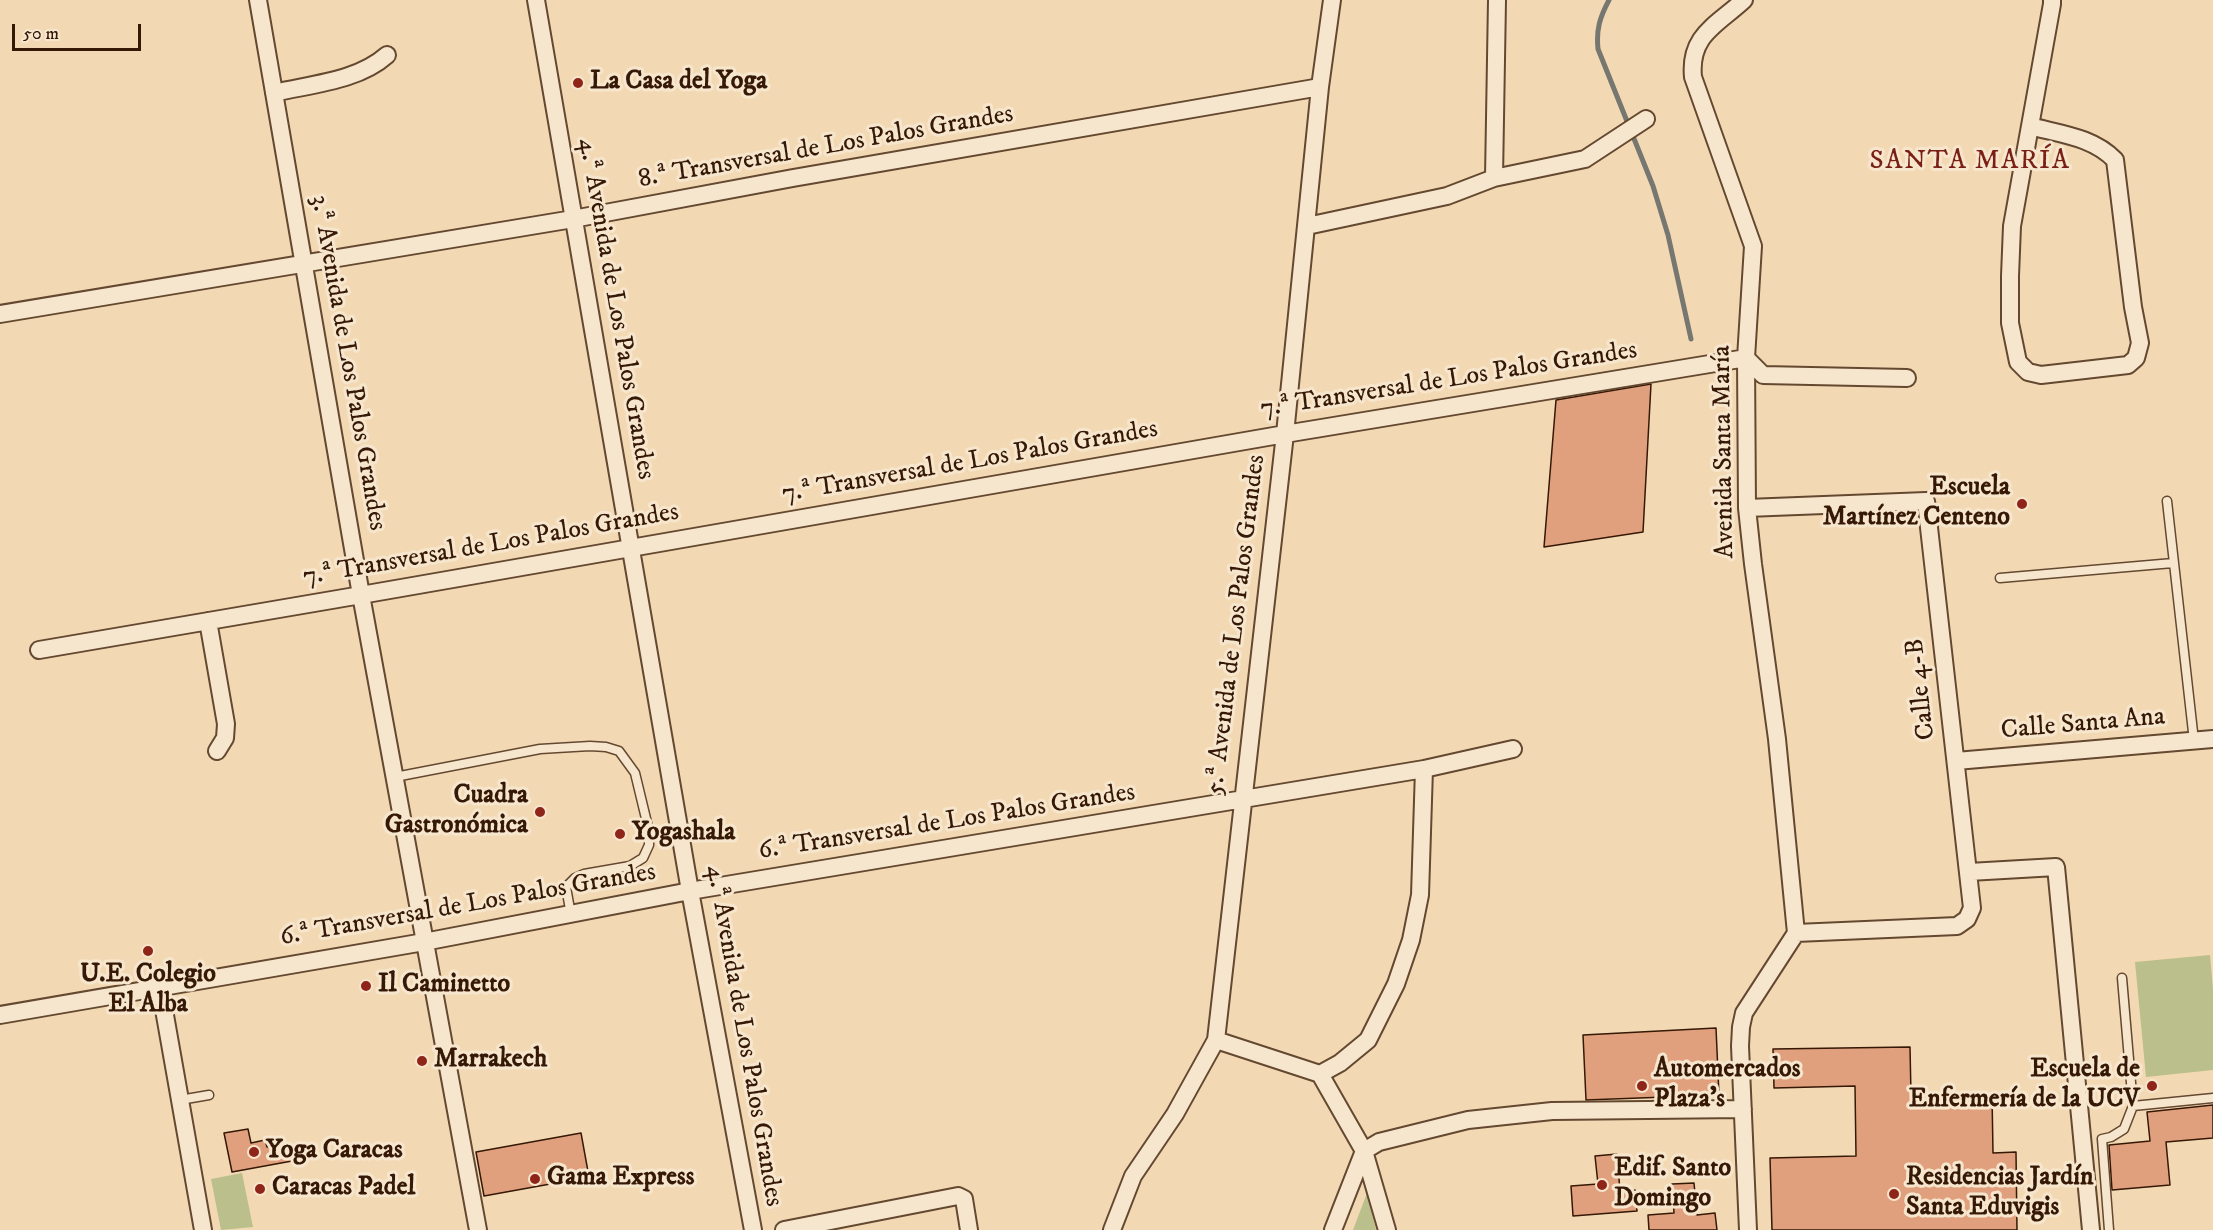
<!DOCTYPE html>
<meta charset="utf-8">
<style>
body{margin:0}
#map{position:relative;width:2213px;height:1230px;overflow:hidden;background:#f3d9b3;font-family:"IM FELL DW Pica",serif}
canvas{display:block}
.scale{position:absolute;left:12px;top:24px;width:129px;height:27px;box-sizing:border-box;border:3px solid #351805;border-top:0;padding-left:8px;font-size:18px;line-height:21px;white-space:nowrap;color:#351805;-webkit-text-stroke:4px #f7e6ce;paint-order:stroke}
</style>
<div id="map">
<canvas width="2213" height="1230"></canvas>
<div class="scale">50 m</div>
</div>
<script>
const g = document.querySelector('canvas').getContext('2d');
g.lineJoin = 'round';
function fill(path, color) {
  g.fillStyle = color;
  g.fill(path, 'evenodd');
}
function trace(path, color, width, dash) {
  g.strokeStyle = color;
  g.lineWidth = width;
  g.lineCap = dash ? 'butt' : 'round';
  g.setLineDash(dash || []);
  g.stroke(path);
}
function write(font, color, halo, rows, align = 'center') {
  g.font = font + ' "IM FELL DW Pica",serif';
  g.lineWidth = 6;
  g.setLineDash([]);
  g.textBaseline = 'middle';
  g.strokeStyle = halo;
  g.fillStyle = color;
  for (const [text, x, y, turn = 0] of rows) {
    g.save();
    g.translate(x, y);
    g.rotate((+turn || 0) * Math.PI / 180);
    g.textAlign = isNaN(turn) ? turn : align;
    if (halo) g.strokeText(text, 0, 0);
    g.fillText(text, 0, 0);
    g.restore();
  }
}
const green = new Path2D(`
 M 2210,955 L 2213,989 L 2213,1070 L 2146,1077 L 2135,962 Z
 M 242,1173 L 253,1227 L 221,1230 L 211,1179 Z
 M 1367,1193 L 1376,1230 L 1353,1230 Z`);
const stream = new Path2D(`
 M 1609,0 C 1600,17 1596,29 1598,49 L 1653,186 L 1668,235 L 1691,339`);
const building = new Path2D(`
 M 1651,384 L 1643,532 L 1544,547 L 1556,400 Z
 M 1716,1028 L 1719,1095 L 1586,1100 L 1583,1035 Z
 M 1910,1047 L 1911,1095 L 1992,1094 L 1993,1153 L 2016,1152 L 2017,1230 L 1772,1230 L 1770,1158 L 1856,1156 L 1855,1086 L 1774,1088 L 1773,1049 Z
 M 2213,1105 L 2213,1138 L 2166,1142 L 2170,1185 L 2112,1190 L 2109,1145 L 2150,1141 L 2147,1112 Z
 M 248,1129 L 251,1143 L 265,1140 L 267,1147 L 289,1143 L 292,1161 L 232,1172 L 224,1133 Z
 M 581,1133 L 589,1177 L 484,1196 L 476,1152 Z
 M 1617,1154 L 1620,1191 L 1635,1190 L 1637,1211 L 1573,1216 L 1571,1186 L 1598,1184 L 1595,1156 Z
 M 1694,1183 L 1697,1215 L 1715,1213 L 1717,1230 L 1649,1230 L 1648,1215 L 1674,1213 L 1672,1184 Z`);
const service = new Path2D(`
 M 2167,501 L 2194,741
 M 2000,578 L 2173,563
 M 395,777 L 540,749 L 590,746 L 606,747 L 619,751 L 635,773 L 649,831 L 649,845 L 643,858 L 630,866 L 584,874 L 575,878 L 566,887 L 571,915
 M 180,1100 L 209,1095
 M 2133,1106 L 2213,1098
 M 2109,1230 L 2102,1139 L 2111,1137 L 2124,1129 L 2133,1106 L 2122,978`);
const minor = new Path2D(`
 M 258,0 L 361,595 L 478,1230
 M 536,0 L 690,891 L 753,1230
 M 1744,0 C 1717,25 1689,35 1693,77 L 1753,246 L 1746,358 L 1747,508 L 1753,564 L 1777,739 L 1796,933
 M 274,93 C 312,84 358,81 387,55
 M 2030,126 C 2060,134 2093,137 2115,160 L 2133,307 L 2140,343 L 2136,358 L 2128,365 L 2041,375 L 2028,372 L 2018,362 L 2010,323 L 2010,276 L 2012,226 L 2052,4 L 2052,0
 M 1494,178 L 1497,0
 M 1307,226 L 1447,196 L 1494,178 L 1585,159 L 1646,119
 M 0,314 L 573,219 L 793,178 L 1320,87
 M 1747,508 L 1926,501 L 1972,908 L 1967,919 L 1957,926 L 1796,933
 M 208,621 L 226,724 L 225,738 L 217,751
 M 39,650 L 361,595 L 1285,434 L 1746,358 L 1763,375 L 1907,378
 M 1956,761 L 2213,739
 M 1969,872 L 2056,867 L 2091,1230
 M 160,987 L 203,1230
 M 0,1015 L 424,942 L 690,891 L 1424,769 L 1513,749
 M 1216,1040 L 1320,1074 L 1364,1151 L 1387,1230
 M 1320,1074 L 1340,1063 L 1368,1040 L 1396,984 L 1411,940 L 1420,895 L 1424,769
 M 784,1230 L 958,1196 L 964,1199 L 969,1230
 M 1112,1230 L 1133,1176 L 1175,1114 L 1216,1040 L 1285,434 L 1320,87 L 1332,0
 M 1333,1230 L 1364,1151 L 1379,1142 L 1468,1120 L 1552,1111 L 1743,1109
 M 1748,1230 L 1740,1046 L 1741,1027 L 1744,1013 L 1796,933`);
const markers = [
 [578,83,6,"#8f2418"],
 [2022,504,6,"#8f2418"],
 [540,812,6,"#8f2418"],
 [620,834,6,"#8f2418"],
 [148,951,6,"#8f2418"],
 [366,986,6,"#8f2418"],
 [422,1061,6,"#8f2418"],
 [1642,1086,6,"#8f2418"],
 [2152,1086,6,"#8f2418"],
 [254,1152,6,"#8f2418"],
 [535,1179,6,"#8f2418"],
 [1602,1185,6,"#8f2418"],
 [260,1189,6,"#8f2418"],
 [1894,1194,6,"#8f2418"]
];
const poiNames = [
 ["La Casa del Yoga",590,83],
 ["Escuela",2010,489,"right"],
 ["Martínez Centeno",2010,519,"right"],
 ["Cuadra",528,797,"right"],
 ["Gastronómica",528,827,"right"],
 ["Yogashala",632,834],
 ["U.E. Colegio",148,976,"center"],
 ["El Alba",148,1006,"center"],
 ["Il Caminetto",378,986],
 ["Marrakech",434,1061],
 ["Automercados",1654,1071],
 ["Plaza's",1654,1101],
 ["Escuela de",2140,1071,"right"],
 ["Enfermería de la UCV",2140,1101,"right"],
 ["Yoga Caracas",266,1152],
 ["Edif. Santo",1614,1170],
 ["Domingo",1614,1200],
 ["Gama Express",547,1179],
 ["Residencias Jardín",1906,1179],
 ["Santa Eduvigis",1906,1209],
 ["Caracas Padel",272,1189]
];
const streetNames = [
 ["8.ª Transversal de Los Palos Grandes",826,148,-10],
 ["4.ª Avenida de Los Palos Grandes",615,309,80],
 ["3.ª Avenida de Los Palos Grandes",347,363,80],
 ["7.ª Transversal de Los Palos Grandes",1449,381,-9],
 ["Avenida Santa María",1725,452,-91],
 ["7.ª Transversal de Los Palos Grandes",970,463,-10],
 ["7.ª Transversal de Los Palos Grandes",491,546,-10],
 ["5.ª Avenida de Los Palos Grandes",1237,625,-83],
 ["Calle 4-B",1922,689,-97],
 ["Calle Santa Ana",2083,725,-5],
 ["6.ª Transversal de Los Palos Grandes",947,823,-9],
 ["6.ª Transversal de Los Palos Grandes",468,906,-10],
 ["4.ª Avenida de Los Palos Grandes",743,1036,80]
];
const neighbourhoodNames = [
 ["SANTA MARÍA",1970,162]
];
fill(green, '#bbbf8c');
trace(stream, '#777771', 5);
fill(building, '#e0a07d');
trace(building, '#351805', 1.5);
trace(service, '#644830', 11);
trace(minor, '#644830', 20);
trace(service, '#f7e6ce', 8);
trace(minor, '#f7e6ce', 16);
for (const [x, y, r, color] of markers) {
  const dot = new Path2D();
  dot.arc(x, y, r, 0, 2 * Math.PI);
  g.fillStyle = color;
  g.fill(dot);
  trace(dot, '#f7e6ce', 2);
}
write('bold 26px', '#351805', '#f7e6ce', poiNames, 'left');
write('26px', '#351805', '#f7e6ce', streetNames);
g.letterSpacing = '1.5px';
write('27px', '#7a1f14', '#f7e6ce', neighbourhoodNames);
g.letterSpacing = '0px';
</script>
